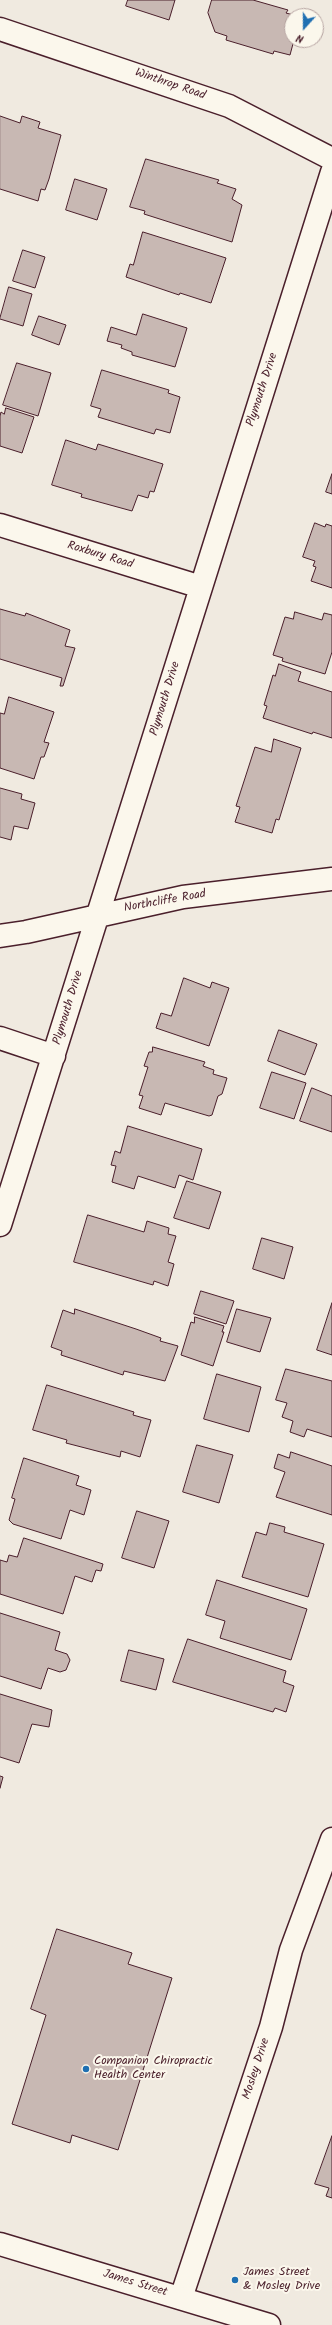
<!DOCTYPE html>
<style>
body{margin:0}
#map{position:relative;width:332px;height:2325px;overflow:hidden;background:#f0eae0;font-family:Kalam,sans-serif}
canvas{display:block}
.north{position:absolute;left:284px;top:8px;width:40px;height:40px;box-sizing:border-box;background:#fbf7ec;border:1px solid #b4a19f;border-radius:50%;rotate:201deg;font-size:11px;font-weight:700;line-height:16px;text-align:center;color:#4a1f2b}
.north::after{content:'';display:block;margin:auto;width:14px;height:18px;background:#1f6fb2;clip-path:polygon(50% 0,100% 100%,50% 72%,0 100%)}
</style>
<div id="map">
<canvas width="332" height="2325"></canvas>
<div class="north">N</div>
</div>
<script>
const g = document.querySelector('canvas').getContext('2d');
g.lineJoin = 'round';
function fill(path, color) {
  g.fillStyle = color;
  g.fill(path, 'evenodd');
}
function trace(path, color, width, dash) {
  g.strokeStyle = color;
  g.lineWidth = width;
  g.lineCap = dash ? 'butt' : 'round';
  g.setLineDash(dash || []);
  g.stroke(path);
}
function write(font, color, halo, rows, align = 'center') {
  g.font = font + ' Kalam,sans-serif';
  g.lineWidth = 4;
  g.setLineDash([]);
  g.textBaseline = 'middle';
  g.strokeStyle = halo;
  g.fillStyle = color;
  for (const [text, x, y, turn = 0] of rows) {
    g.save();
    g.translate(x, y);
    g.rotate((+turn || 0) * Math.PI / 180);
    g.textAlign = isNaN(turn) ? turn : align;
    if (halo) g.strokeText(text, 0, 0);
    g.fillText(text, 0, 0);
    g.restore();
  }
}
const building = new Path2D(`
 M 128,0 L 175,0 L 169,20 L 126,6 Z
 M 212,0 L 253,0 L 288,10 L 286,13 L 297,16 L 292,16 L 292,40 L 294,40 L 290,55 L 274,51 L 273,54 L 226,40 L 227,36 L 215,32 L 208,13 Z
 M 0,116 L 20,123 L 22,116 L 40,122 L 38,128 L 61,135 L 49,179 L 45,190 L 41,189 L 38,201 L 0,189 Z
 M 146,159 L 219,180 L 217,183 L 236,189 L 232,199 L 242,205 L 232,242 L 144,214 L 145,211 L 130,207 Z
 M 75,179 L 107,189 L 97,220 L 66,210 Z
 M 143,232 L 226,258 L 211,303 L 180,293 L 179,295 L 126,277 L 130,264 L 133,265 Z
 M 23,250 L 45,257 L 35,288 L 13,281 Z
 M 9,287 L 32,294 L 23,326 L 0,319 Z
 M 143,314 L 187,328 L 175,367 L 132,355 L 132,352 L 121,348 L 122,345 L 107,341 L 111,327 L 136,335 Z
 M 39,316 L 66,325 L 59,345 L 32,335 Z
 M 17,363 L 51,373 L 38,416 L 3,405 Z
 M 102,370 L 169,390 L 168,393 L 180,397 L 170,433 L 156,429 L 154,434 L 98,417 L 101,409 L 91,406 Z
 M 6,408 L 34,417 L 22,453 L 0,446 L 0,416 L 1,412 L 4,414 Z
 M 66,440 L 96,450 L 98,444 L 163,464 L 154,492 L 150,491 L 148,498 L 138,495 L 132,511 L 81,497 L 82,494 L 52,485 Z
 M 332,474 L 332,494 L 326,492 Z
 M 315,523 L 325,527 L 326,524 L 332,526 L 332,588 L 311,581 L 316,567 L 313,566 L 315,561 L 303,557 Z
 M 0,609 L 25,616 L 26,613 L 70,630 L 65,646 L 75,648 L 63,686 L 60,686 L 62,678 L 0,659 Z
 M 295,612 L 322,620 L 324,613 L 332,615 L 332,652 L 325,674 L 282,661 L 283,658 L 273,655 L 285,617 L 293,619 Z
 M 279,664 L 301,672 L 298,681 L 332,692 L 332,738 L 313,732 L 312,734 L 263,718 L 267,706 L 264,705 L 273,675 L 275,676 Z
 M 9,697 L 54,712 L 44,742 L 49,743 L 44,757 L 41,757 L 34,779 L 0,768 L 0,713 L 4,714 Z
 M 274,739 L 301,748 L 279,820 L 276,819 L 272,833 L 235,822 L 240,807 L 236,806 L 255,747 L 271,752 Z
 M 0,788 L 22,794 L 21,799 L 35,803 L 28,829 L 14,826 L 11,840 L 0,837 Z
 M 184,978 L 210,988 L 212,982 L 229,988 L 209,1046 L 156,1028 L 161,1013 L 171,1016 Z
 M 279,1030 L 317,1044 L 305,1075 L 268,1061 Z
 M 153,1047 L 205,1062 L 203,1066 L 214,1070 L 213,1074 L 227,1078 L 222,1094 L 218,1096 L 212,1115 L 209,1116 L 165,1103 L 161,1115 L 139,1108 L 143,1096 L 139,1095 L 148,1067 L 144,1066 L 149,1052 L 152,1052 Z
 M 272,1072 L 306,1083 L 294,1119 L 260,1108 Z
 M 312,1088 L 332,1096 L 332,1132 L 300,1121 Z
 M 128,1126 L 202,1149 L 193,1180 L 179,1175 L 175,1188 L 138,1176 L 134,1189 L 112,1182 L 116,1166 L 111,1165 L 115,1151 L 120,1153 Z
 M 187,1181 L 221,1192 L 209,1229 L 174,1218 Z
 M 88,1215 L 144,1232 L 147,1221 L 169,1228 L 168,1234 L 176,1236 L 168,1262 L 174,1264 L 168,1286 L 154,1281 L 153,1285 L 74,1262 Z
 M 262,1238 L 293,1247 L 284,1279 L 253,1269 Z
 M 201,1291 L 234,1301 L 226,1324 L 194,1314 Z
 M 332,1303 L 332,1355 L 317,1350 Z
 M 75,1309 L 136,1329 L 161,1338 L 160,1341 L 178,1346 L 165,1381 L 124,1371 L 123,1375 L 61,1355 L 62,1351 L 51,1347 L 63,1310 L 74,1314 Z
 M 237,1309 L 271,1318 L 260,1352 L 227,1342 Z
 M 195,1317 L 224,1326 L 222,1332 L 224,1332 L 213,1366 L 181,1355 L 191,1322 L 194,1323 Z
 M 286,1369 L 332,1381 L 332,1437 L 307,1429 L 304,1437 L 290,1432 L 293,1421 L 282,1417 L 287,1403 L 276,1400 Z
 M 217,1374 L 261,1387 L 249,1432 L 204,1419 Z
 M 47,1385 L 134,1412 L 133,1415 L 151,1420 L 140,1457 L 121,1451 L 120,1457 L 66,1443 L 67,1440 L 33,1430 Z
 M 197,1445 L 233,1455 L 219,1503 L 183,1492 Z
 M 291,1452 L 332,1466 L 332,1515 L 276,1497 L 285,1472 L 274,1468 L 278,1454 L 289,1458 Z
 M 24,1458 L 79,1476 L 76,1485 L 91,1490 L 84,1515 L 70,1510 L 61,1539 L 13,1524 L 9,1520 L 15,1499 L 12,1498 Z
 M 137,1511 L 169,1521 L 154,1568 L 122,1558 Z
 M 270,1523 L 285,1527 L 284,1532 L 324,1544 L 308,1597 L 242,1577 L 256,1532 L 266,1535 Z
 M 24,1538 L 103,1564 L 101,1571 L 96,1570 L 92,1582 L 75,1576 L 63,1614 L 0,1594 L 0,1560 L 7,1562 L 9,1555 L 17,1557 Z
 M 217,1580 L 307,1609 L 291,1660 L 220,1638 L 225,1621 L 206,1615 Z
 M 0,1613 L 60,1632 L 55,1650 L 67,1654 L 70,1660 L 66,1670 L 60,1672 L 48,1668 L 41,1689 L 0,1676 Z
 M 188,1639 L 286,1671 L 283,1682 L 294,1686 L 286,1712 L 275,1708 L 273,1712 L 173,1682 Z
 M 129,1650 L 164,1659 L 156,1690 L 121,1681 Z
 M 0,1694 L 52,1710 L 49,1727 L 32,1724 L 19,1763 L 0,1757 Z
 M 0,1776 L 3,1777 L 0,1788 Z
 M 57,1929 L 132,1953 L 128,1964 L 172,1978 L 118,2150 L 72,2135 L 70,2143 L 12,2124 L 46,2015 L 31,2009 Z
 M 332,2136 L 332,2198 L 326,2196 L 329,2188 L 315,2184 Z`);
const minor = new Path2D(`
 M 0,29 L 229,106 L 332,159
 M 0,525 L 201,587
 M 0,936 L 26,932 L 183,897 L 332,879
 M 0,1038 L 54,1056
 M 0,1225 L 332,172
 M 181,2298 L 271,2027 L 291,1950 L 332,1839`);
const major = new Path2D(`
 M 0,2244 L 269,2325`);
const markers = [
 [86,2069,4,"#1f6fb2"],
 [235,2280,4,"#1f6fb2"]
];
const streetNames = [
 ["Winthrop Road",170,85,19],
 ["Plymouth Drive",263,390,-72],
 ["Roxbury Road",100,556,17],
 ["Plymouth Drive",166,699,-73],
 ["Northcliffe Road",165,902,-10],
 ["Plymouth Drive",69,1008,-73],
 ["Mosley Drive",257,2069,-72],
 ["James Street",135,2284,17]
];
const poiNames = [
 ["Companion Chiropractic",94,2062],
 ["Health Center",94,2076],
 ["James Street",243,2273],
 ["& Mosley Drive",243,2287]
];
fill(building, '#c8b8b3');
trace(building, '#4a1f2b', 1);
trace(minor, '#4a1f2b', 25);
trace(major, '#4a1f2b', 25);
trace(minor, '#fbf7ec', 22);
trace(major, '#fbf7ec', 22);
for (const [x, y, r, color] of markers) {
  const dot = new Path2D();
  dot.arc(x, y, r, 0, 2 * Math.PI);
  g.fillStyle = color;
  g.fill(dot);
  trace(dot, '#fbf7ec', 1.5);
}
write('12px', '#4a1f2b', '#fbf7ec', streetNames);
write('12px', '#4a1f2b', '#fbf7ec', poiNames, 'left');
</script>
